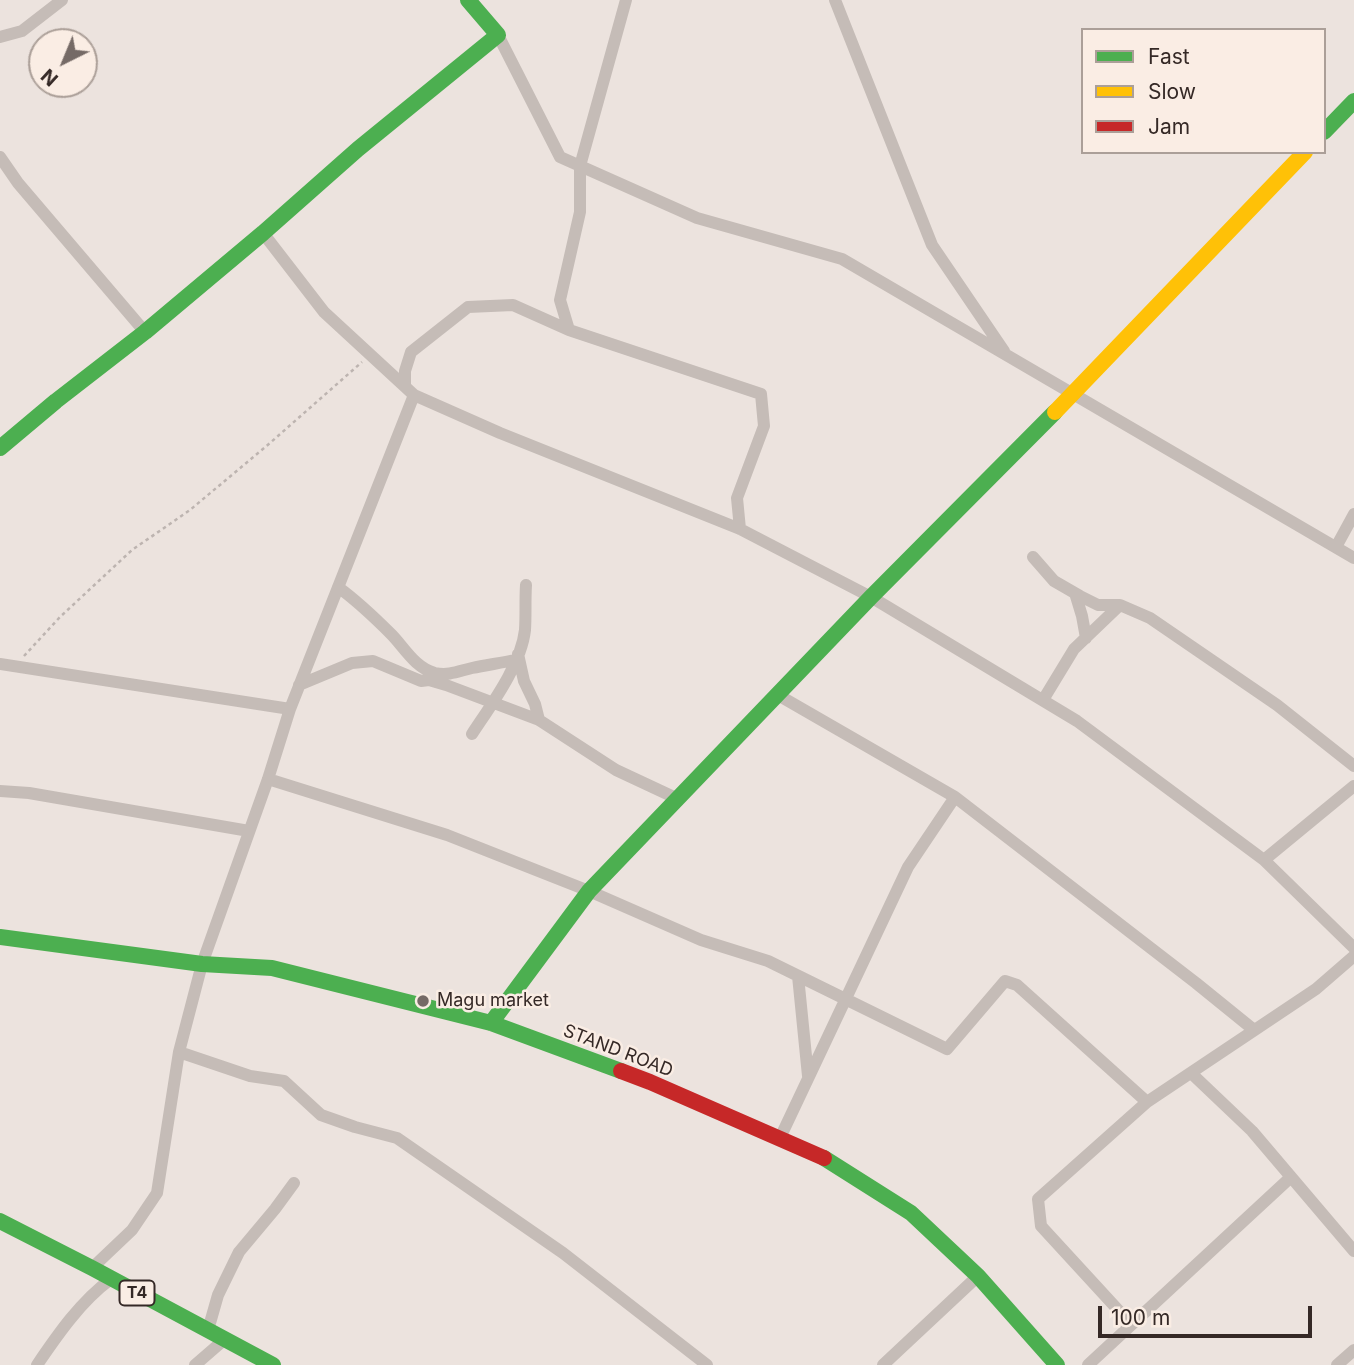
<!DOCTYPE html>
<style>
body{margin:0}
#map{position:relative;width:1354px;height:1365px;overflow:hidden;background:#ece3de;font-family:Inter,sans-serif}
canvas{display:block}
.legend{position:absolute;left:1081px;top:28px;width:245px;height:126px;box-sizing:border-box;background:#faede4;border:2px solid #ab9f98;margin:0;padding:9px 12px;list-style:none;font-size:21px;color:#352926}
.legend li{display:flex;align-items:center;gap:14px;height:35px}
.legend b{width:35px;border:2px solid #ab9f98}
.north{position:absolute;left:28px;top:28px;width:70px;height:70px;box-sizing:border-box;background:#faede4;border:2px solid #ab9f98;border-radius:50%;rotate:223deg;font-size:19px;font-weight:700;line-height:28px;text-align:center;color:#352926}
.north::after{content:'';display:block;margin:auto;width:24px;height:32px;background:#756a66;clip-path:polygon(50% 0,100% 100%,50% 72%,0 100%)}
.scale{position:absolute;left:1098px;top:1306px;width:214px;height:32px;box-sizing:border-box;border:4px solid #352926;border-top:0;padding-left:9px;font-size:21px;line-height:24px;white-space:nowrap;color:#352926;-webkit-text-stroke:5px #faede4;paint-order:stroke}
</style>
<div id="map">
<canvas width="1354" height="1365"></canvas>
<ul class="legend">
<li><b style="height:9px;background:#4caf50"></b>Fast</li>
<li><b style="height:9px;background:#ffc107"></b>Slow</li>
<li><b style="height:9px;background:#c62828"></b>Jam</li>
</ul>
<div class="north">N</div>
<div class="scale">100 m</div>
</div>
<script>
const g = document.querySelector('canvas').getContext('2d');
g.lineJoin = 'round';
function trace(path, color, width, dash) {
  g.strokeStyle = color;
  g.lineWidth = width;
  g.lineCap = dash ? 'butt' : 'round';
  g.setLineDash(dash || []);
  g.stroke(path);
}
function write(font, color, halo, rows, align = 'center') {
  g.font = font + ' Inter,sans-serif';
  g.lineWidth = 5;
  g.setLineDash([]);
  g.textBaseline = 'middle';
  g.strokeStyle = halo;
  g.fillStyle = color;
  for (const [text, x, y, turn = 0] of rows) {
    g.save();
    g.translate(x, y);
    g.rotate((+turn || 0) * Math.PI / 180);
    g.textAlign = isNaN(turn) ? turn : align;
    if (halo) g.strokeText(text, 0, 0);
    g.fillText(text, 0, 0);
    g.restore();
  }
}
const path = new Path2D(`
 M 24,656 L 60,617 L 132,550 L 190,510 L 270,443 L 362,362`);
const street = new Path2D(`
 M 835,0 L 932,245 L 1004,351
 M 498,35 L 560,157 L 697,218 L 842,259 L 1354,558
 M 0,37 L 22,31 L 62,0
 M 0,157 L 18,183 L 145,332
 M 263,233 L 324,312 L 414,395 L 500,433 L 740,529 L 871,597 L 1077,721 L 1264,860 L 1354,948
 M 569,330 L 560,300 L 580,212 L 580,166 L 626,0
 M 405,386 L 405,371 L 411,352 L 468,307 L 513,305 L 569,330 L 761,394 L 764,426 L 737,498 L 740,529
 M 1336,547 L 1354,514
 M 1033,557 L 1054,581 L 1080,596 L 1098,605 L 1120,605
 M 338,587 C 357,601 374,617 391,634 C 404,647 415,668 435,673 C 449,676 459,671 472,668 C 486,665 501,663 515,660
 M 1075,593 L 1082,616 L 1086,638
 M 518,654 L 524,681 L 535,704 L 539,720
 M 0,664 L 290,709
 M 299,685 L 352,663 L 373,661 L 421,681 L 429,680 L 446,685 L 539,720 L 616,770 L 678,799
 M 778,695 L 955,797 L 1196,983 L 1254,1030
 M 1043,700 L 1074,649 L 1120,605 L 1150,618 L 1277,705 L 1354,766
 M 472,734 C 491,705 521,665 525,630 C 526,615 525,600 526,585
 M 268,779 L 447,835 L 589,891 L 701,940 L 768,961 L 947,1049 L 1005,981 L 1017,985 L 1147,1102
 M 0,791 L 29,793 L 249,831
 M 1264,860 L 1354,786
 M 798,976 L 808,1076
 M 179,1052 L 250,1076 L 284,1081 L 321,1115 L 355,1127 L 397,1138 L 563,1253 L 707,1365
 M 1191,1073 L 1252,1131 L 1354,1251
 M 780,1138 L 908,867 L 955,797
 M 92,1268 L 132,1230 L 157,1193 L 179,1052 L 202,964 L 268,779 L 290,709 L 414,395
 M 1131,1324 L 1041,1226 L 1038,1199 L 1147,1102 L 1316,989 L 1354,956
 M 208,1330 L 218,1295 L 239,1252 L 275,1209 L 294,1183
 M 37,1365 C 58,1334 81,1301 111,1279
 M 195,1365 L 225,1339
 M 883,1365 L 978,1276
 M 1088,1365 L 1291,1177
 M 1337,1365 L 1354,1350`);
const fast = new Path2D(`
 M 1324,132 L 1354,101
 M 0,448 L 56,401 L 145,332 L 263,233 L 358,149 L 498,35 L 468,0
 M 0,937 L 202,964 L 272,968 L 491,1023 L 621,1071
 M 491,1023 L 589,891 L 871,597 L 1055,412
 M 824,1158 L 911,1213 L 978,1276 L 1057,1365
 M 0,1221 L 92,1268 L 273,1365`);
const slow = new Path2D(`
 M 1055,412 L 1305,152`);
const jam = new Path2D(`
 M 621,1071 L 650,1082 L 824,1158`);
const markers = [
 [423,1001,7,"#756a66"]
];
const shields = [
 [137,1293,35]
];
const shieldNames = [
 ["T4",137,1293]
];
const poiNames = [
 ["Magu market",437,1001]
];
const streetNames = [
 ["STAND ROAD",618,1051,21]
];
trace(path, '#bdb4b0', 2.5, [3.5, 3.5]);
trace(street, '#c5bcb7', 12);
trace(fast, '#4caf50', 16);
trace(slow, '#ffc107', 16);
trace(jam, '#c62828', 16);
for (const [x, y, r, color] of markers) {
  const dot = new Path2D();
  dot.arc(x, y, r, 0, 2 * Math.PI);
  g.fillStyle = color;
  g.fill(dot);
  trace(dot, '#faede4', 2.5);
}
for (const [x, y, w] of shields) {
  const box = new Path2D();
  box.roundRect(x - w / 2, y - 12.5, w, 25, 5);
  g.fillStyle = '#faede4';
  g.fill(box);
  trace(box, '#352926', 2);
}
write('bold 16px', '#352926', null, shieldNames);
write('18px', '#352926', '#faede4', poiNames, 'left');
write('18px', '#352926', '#faede4', streetNames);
</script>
